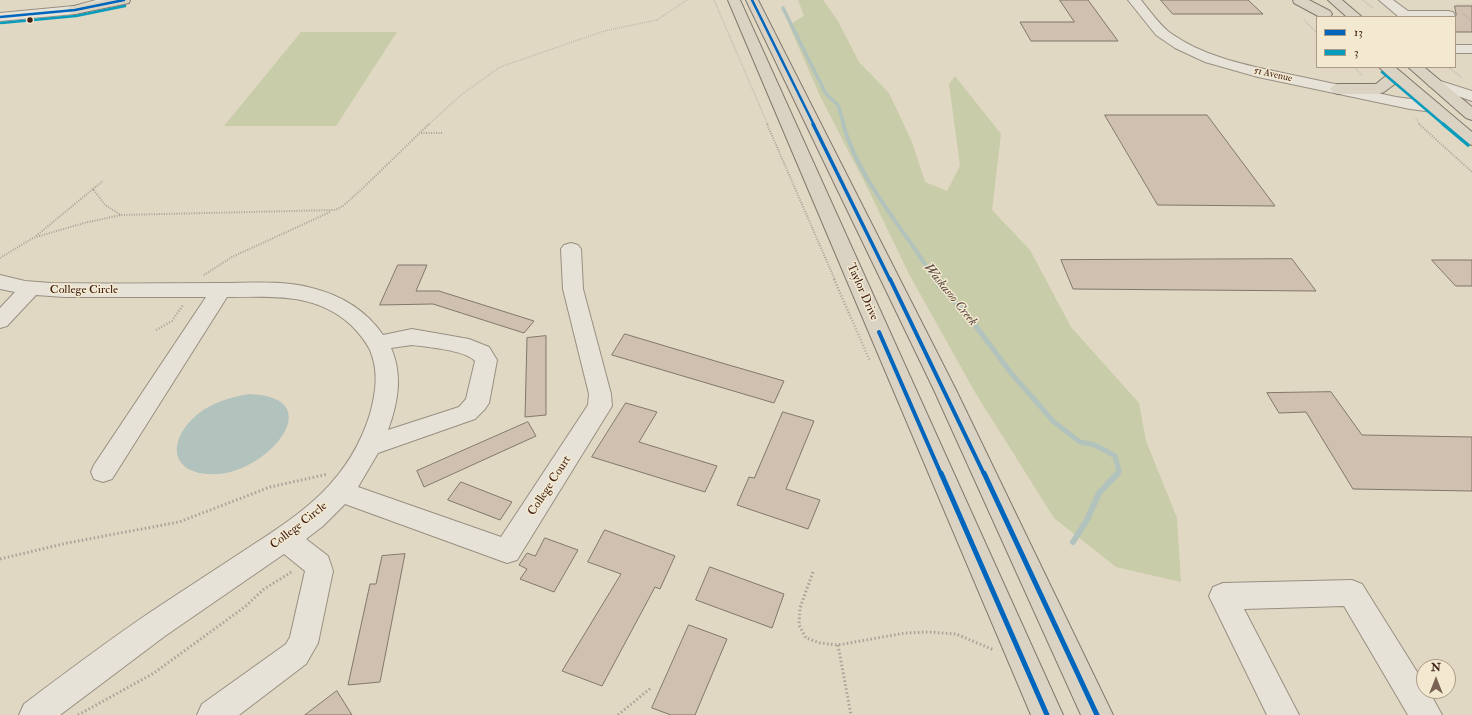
<!DOCTYPE html>
<style>
body{margin:0}
#map{position:relative;width:1472px;height:715px;overflow:hidden;background:#e0d8c3;font-family:"IM FELL Double Pica",serif}
canvas{display:block}
.legend{position:absolute;left:1316px;top:16px;width:140px;height:52px;box-sizing:border-box;background:#f3e9d0;border:1px solid #ac9986;margin:0;padding:5px 7px;list-style:none;font-size:12px;color:#422216}
.legend li{display:flex;align-items:center;gap:8px;height:20px}
.legend b{width:20px;border:1px solid #ac9986}
.north{position:absolute;left:1416px;top:659px;width:40px;height:40px;box-sizing:border-box;background:#f3e9d0;border:1px solid #ac9986;border-radius:50%;rotate:0deg;font-size:11px;font-weight:700;line-height:16px;text-align:center;color:#422216}
.north::after{content:'';display:block;margin:auto;width:14px;height:18px;background:#796253;clip-path:polygon(50% 0,100% 100%,50% 72%,0 100%)}
</style>
<div id="map">
<canvas width="1472" height="715"></canvas>
<ul class="legend">
<li><b style="height:5px;background:#0065bd"></b>13</li>
<li><b style="height:5px;background:#079cbc"></b>3</li>
</ul>
<div class="north">N</div>
</div>
<script>
const g = document.querySelector('canvas').getContext('2d');
g.lineJoin = 'round';
function fill(path, color) {
  g.fillStyle = color;
  g.fill(path, 'evenodd');
}
function trace(path, color, width, dash) {
  g.strokeStyle = color;
  g.lineWidth = width;
  g.lineCap = dash ? 'butt' : 'round';
  g.setLineDash(dash || []);
  g.stroke(path);
}
function write(font, color, halo, rows, align = 'center') {
  g.font = font + ' "IM FELL Double Pica",serif';
  g.lineWidth = 3;
  g.setLineDash([]);
  g.textBaseline = 'middle';
  g.strokeStyle = halo;
  g.fillStyle = color;
  for (const [text, x, y, turn = 0] of rows) {
    g.save();
    g.translate(x, y);
    g.rotate((+turn || 0) * Math.PI / 180);
    g.textAlign = isNaN(turn) ? turn : align;
    if (halo) g.strokeText(text, 0, 0);
    g.fillText(text, 0, 0);
    g.restore();
  }
}
const green = new Path2D(`
 M 798,0 L 823,0 L 838,21 L 859,62 L 889,93 L 912,142 L 925,182 L 947,191 L 960,166 L 949,84 L 955,76 L 1001,134 L 992,210 L 1030,250 L 1071,327 L 1139,403 L 1146,441 L 1177,518 L 1181,582 L 1116,567 L 1054,518 L 976,394 L 910,276 L 867,187 L 821,98 L 789,25 L 804,16 Z
 M 301,32 L 397,32 L 336,126 L 224,126 Z`);
const water = new Path2D(`
 M 249,394 C 331,397 269,471 218,474 C 170,477 165,441 198,414 C 213,402 231,397 249,394 Z`);
const streamFar3 = new Path2D(`
 M 783,8 L 826,94 L 838,105 L 844,125`);
const streamFar2 = new Path2D(`
 M 843,124 C 860,183 904,228 935,280`);
const streamFar1 = new Path2D(`
 M 935,279 L 939,286 L 966,313 L 1011,373 L 1054,422 L 1080,442 L 1095,445 L 1115,456 L 1119,471 L 1117,474`);
const stream = new Path2D(`
 M 1073,542 L 1087,520 L 1099,493 L 1118,473`);
const building = new Path2D(`
 M 1060,0 L 1088,0 L 1118,41 L 1031,41 L 1020,22 L 1074,22 Z
 M 1161,0 L 1248,0 L 1263,14 L 1173,14 Z
 M 1455,6 L 1472,6 L 1472,32 L 1455,32 L 1455,17 L 1456,15 Z
 M 1105,115 L 1207,115 L 1275,206 L 1158,205 Z
 M 1292,259 L 1316,291 L 1073,289 L 1061,260 Z
 M 1432,260 L 1472,260 L 1472,286 L 1456,286 Z
 M 398,265 L 427,265 L 416,291 L 439,291 L 534,321 L 524,333 L 433,304 L 380,305 Z
 M 625,334 L 722,363 L 784,381 L 774,403 L 612,355 Z
 M 546,336 L 546,415 L 525,417 L 527,338 Z
 M 1331,392 L 1362,435 L 1472,437 L 1472,491 L 1353,489 L 1306,412 L 1279,413 L 1267,393 Z
 M 626,403 L 657,412 L 639,442 L 717,466 L 705,492 L 592,457 Z
 M 783,412 L 814,421 L 786,489 L 820,500 L 808,529 L 737,505 L 749,477 L 754,478 Z
 M 528,422 L 536,436 L 424,487 L 417,471 Z
 M 461,482 L 512,502 L 500,520 L 448,500 Z
 M 605,530 L 675,556 L 660,589 L 655,587 L 602,686 L 562,671 L 621,574 L 588,562 Z
 M 545,538 L 578,550 L 554,592 L 520,579 L 527,569 L 519,565 L 527,553 L 535,556 Z
 M 405,554 L 380,682 L 348,685 L 370,584 L 376,584 L 382,556 Z
 M 710,567 L 784,594 L 772,628 L 696,600 Z
 M 689,625 L 727,639 L 695,715 L 671,715 L 652,708 Z
 M 337,691 L 352,715 L 305,715 Z`);
const pathFar3 = new Path2D(`
 M 714,0 L 768,125
 M 1363,0 L 1373,8
 M 1457,5 L 1472,5
 M 1463,14 L 1472,21
 M 1304,20 L 1317,33
 M 1354,67 L 1362,75
 M 1448,67 L 1462,78
 M 1416,118 L 1420,125
 M 428,125 L 461,95 L 500,67 L 604,31 L 657,20 L 687,0`);
const pathFar2 = new Path2D(`
 M 767,124 L 835,280
 M 1419,124 L 1472,172
 M 421,133 L 443,133
 M 93,189 L 103,181
 M 36,236 L 93,189 L 105,205 L 121,215
 M 0,258 L 33,238 L 84,223 L 121,215 L 335,210 L 343,206 L 364,187 L 429,124
 M 204,275 L 232,257 L 330,212`);
const pathFar1 = new Path2D(`
 M 834,279 L 870,361
 M 156,330 L 172,321 L 183,305`);
const path = new Path2D(`
 M 0,559 L 67,543 L 179,522 L 270,487 L 328,474
 M 813,572 L 800,608 L 799,625 L 806,638 L 820,643 L 838,645 L 905,633 L 929,632 L 956,634 L 994,650
 M 838,645 L 851,715
 M 78,715 L 154,673 L 246,606 L 264,589 L 293,571
 M 618,715 L 652,687`);
const minor = new Path2D(`
 M 96,0 L 116,0 L 115,3 L 75,14 L 0,21 L 0,13 L 74,6 Z
 M 1128,0 L 1141,0 C 1150,11 1158,23 1169,32 C 1202,56 1244,65 1283,73 C 1321,81 1358,89 1396,97 C 1410,99 1425,100 1439,104 L 1441,107 L 1439,110 L 1433,112 L 1410,109 L 1258,77 L 1205,62 L 1175,48 L 1156,35 Z
 M 1379,0 L 1393,0 L 1408,11 L 1448,11 L 1453,12 L 1455,15 L 1453,17 L 1399,17 Z
 M 1455,45 L 1472,45 L 1472,53 L 1455,53 Z
 M 1434,79 L 1472,91 L 1472,101 L 1429,86 L 1427,83 L 1429,80 Z
 M 571,243 L 578,245 L 581,249 L 583,289 L 611,394 L 612,406 L 517,560 L 507,563 L 345,504 L 323,526 L 306,539 L 328,556 L 333,571 L 318,643 L 306,664 L 239,715 L 197,715 L 202,704 L 286,644 L 290,637 L 305,571 L 284,554 L 165,636 L 60,715 L 19,715 L 24,704 C 69,670 114,636 161,605 C 190,586 219,567 248,548 C 304,512 349,481 370,414 C 376,392 379,371 370,350 C 365,340 358,332 351,325 C 315,292 272,297 227,297 L 112,479 L 103,482 L 94,479 L 91,472 L 94,465 L 206,297 L 64,297 L 36,295 L 7,326 L 0,328 L 0,308 L 15,292 L 0,289 L 0,275 L 25,281 L 51,283 C 107,284 164,283 221,283 C 250,283 283,280 312,288 C 340,295 366,310 383,335 L 412,329 L 469,339 L 489,347 L 497,360 L 489,403 L 485,409 L 475,419 L 378,453 L 358,487 L 501,537 L 588,405 L 589,394 L 563,289 L 561,249 L 564,245 ZM 412,345 C 427,347 465,350 475,361 L 466,399 L 459,407 L 388,430 C 398,403 403,375 391,348 Z
 M 1352,580 L 1362,584 L 1424,683 L 1424,691 L 1429,691 L 1442,715 L 1408,715 L 1344,606 L 1244,609 L 1299,715 L 1267,715 L 1209,596 L 1213,587 L 1223,583 Z`);
const major = new Path2D(`
 M 105,0 L 130,0 L 129,3 L 75,14 L 70,13 L 68,10 L 70,7 Z
 M 728,0 L 740,0 L 1063,715 L 1031,715 Z
 M 746,0 L 758,0 L 956,390 L 1113,715 L 1081,715 L 934,390 Z
 M 1293,0 L 1309,0 L 1330,11 L 1332,14 L 1330,17 L 1320,17 L 1294,3 Z
 M 1328,0 L 1342,0 L 1362,17 L 1347,17 Z
 M 1379,67 L 1395,67 L 1472,132 L 1472,145 L 1466,143 L 1396,83 L 1384,92 L 1379,94 L 1338,94 L 1333,92 L 1330,89 L 1333,86 L 1338,84 L 1376,84 L 1387,75 Z
 M 1408,67 L 1424,67 L 1472,107 L 1472,120 L 1466,118 Z`);
const bus1Far3 = new Path2D(`
 M 752,0 L 814,125
 M 0,17 L 75,10 L 124,0`);
const bus1Far2 = new Path2D(`
 M 813,124 L 890,280`);
const bus1Far1 = new Path2D(`
 M 890,279 L 984,474
 M 879,332 L 941,474`);
const bus1 = new Path2D(`
 M 941,473 L 1047,715
 M 984,473 L 1097,715`);
const bus2Far1 = new Path2D(`
 M 1,23 L 76,16 L 125,6
 M 1382,72 L 1444,125`);
const bus2 = new Path2D(`
 M 1443,124 L 1468,145`);
const markers = [
 [30,20,3.5,"#422216"]
];
const farStreetnames = [
 ["51 Avenue",1273,75,13]
];
const streetNames = [
 ["College Circle",84,290],
 ["Taylor Drive",862,292,66],
 ["College Court",550,486,-57],
 ["College Circle",299,526,-38]
];
const waterNames = [
 ["Waskasoo Creek",950,295,51]
];
fill(green, '#c8cca8');
fill(water, '#b2c2bd');
trace(streamFar3, '#b2c2bd', 3.5);
trace(streamFar2, '#b2c2bd', 4);
trace(streamFar1, '#b2c2bd', 5);
trace(stream, '#b2c2bd', 6);
fill(building, '#cfc0af');
trace(building, '#81776c', 1);
trace(minor, '#988f82', 2);
trace(major, '#81776c', 2);
trace(pathFar3, '#aaa299', 1.5, [0.5, 1.5]);
trace(pathFar2, '#aaa299', 2, [1, 1.5]);
trace(pathFar1, '#aaa299', 2.5, [1, 2]);
trace(path, '#aaa299', 3, [1.5, 2.5]);
fill(minor, '#e7e2d7');
fill(major, '#dad3c3');
trace(bus1Far3, '#0065bd', 2.5);
trace(bus1Far2, '#0065bd', 3.5);
trace(bus1Far1, '#0065bd', 4);
trace(bus1, '#0065bd', 5);
trace(bus2Far1, '#079cbc', 2.5);
trace(bus2, '#079cbc', 3.5);
for (const [x, y, r, color] of markers) {
  const dot = new Path2D();
  dot.arc(x, y, r, 0, 2 * Math.PI);
  g.fillStyle = color;
  g.fill(dot);
  trace(dot, '#f3e9d0', 1.5);
}
write('10px', '#422216', '#f3e9d0', farStreetnames);
write('12px', '#422216', '#f3e9d0', streetNames);
write('italic 13px', '#59483f', '#f3e9d0', waterNames);
</script>
